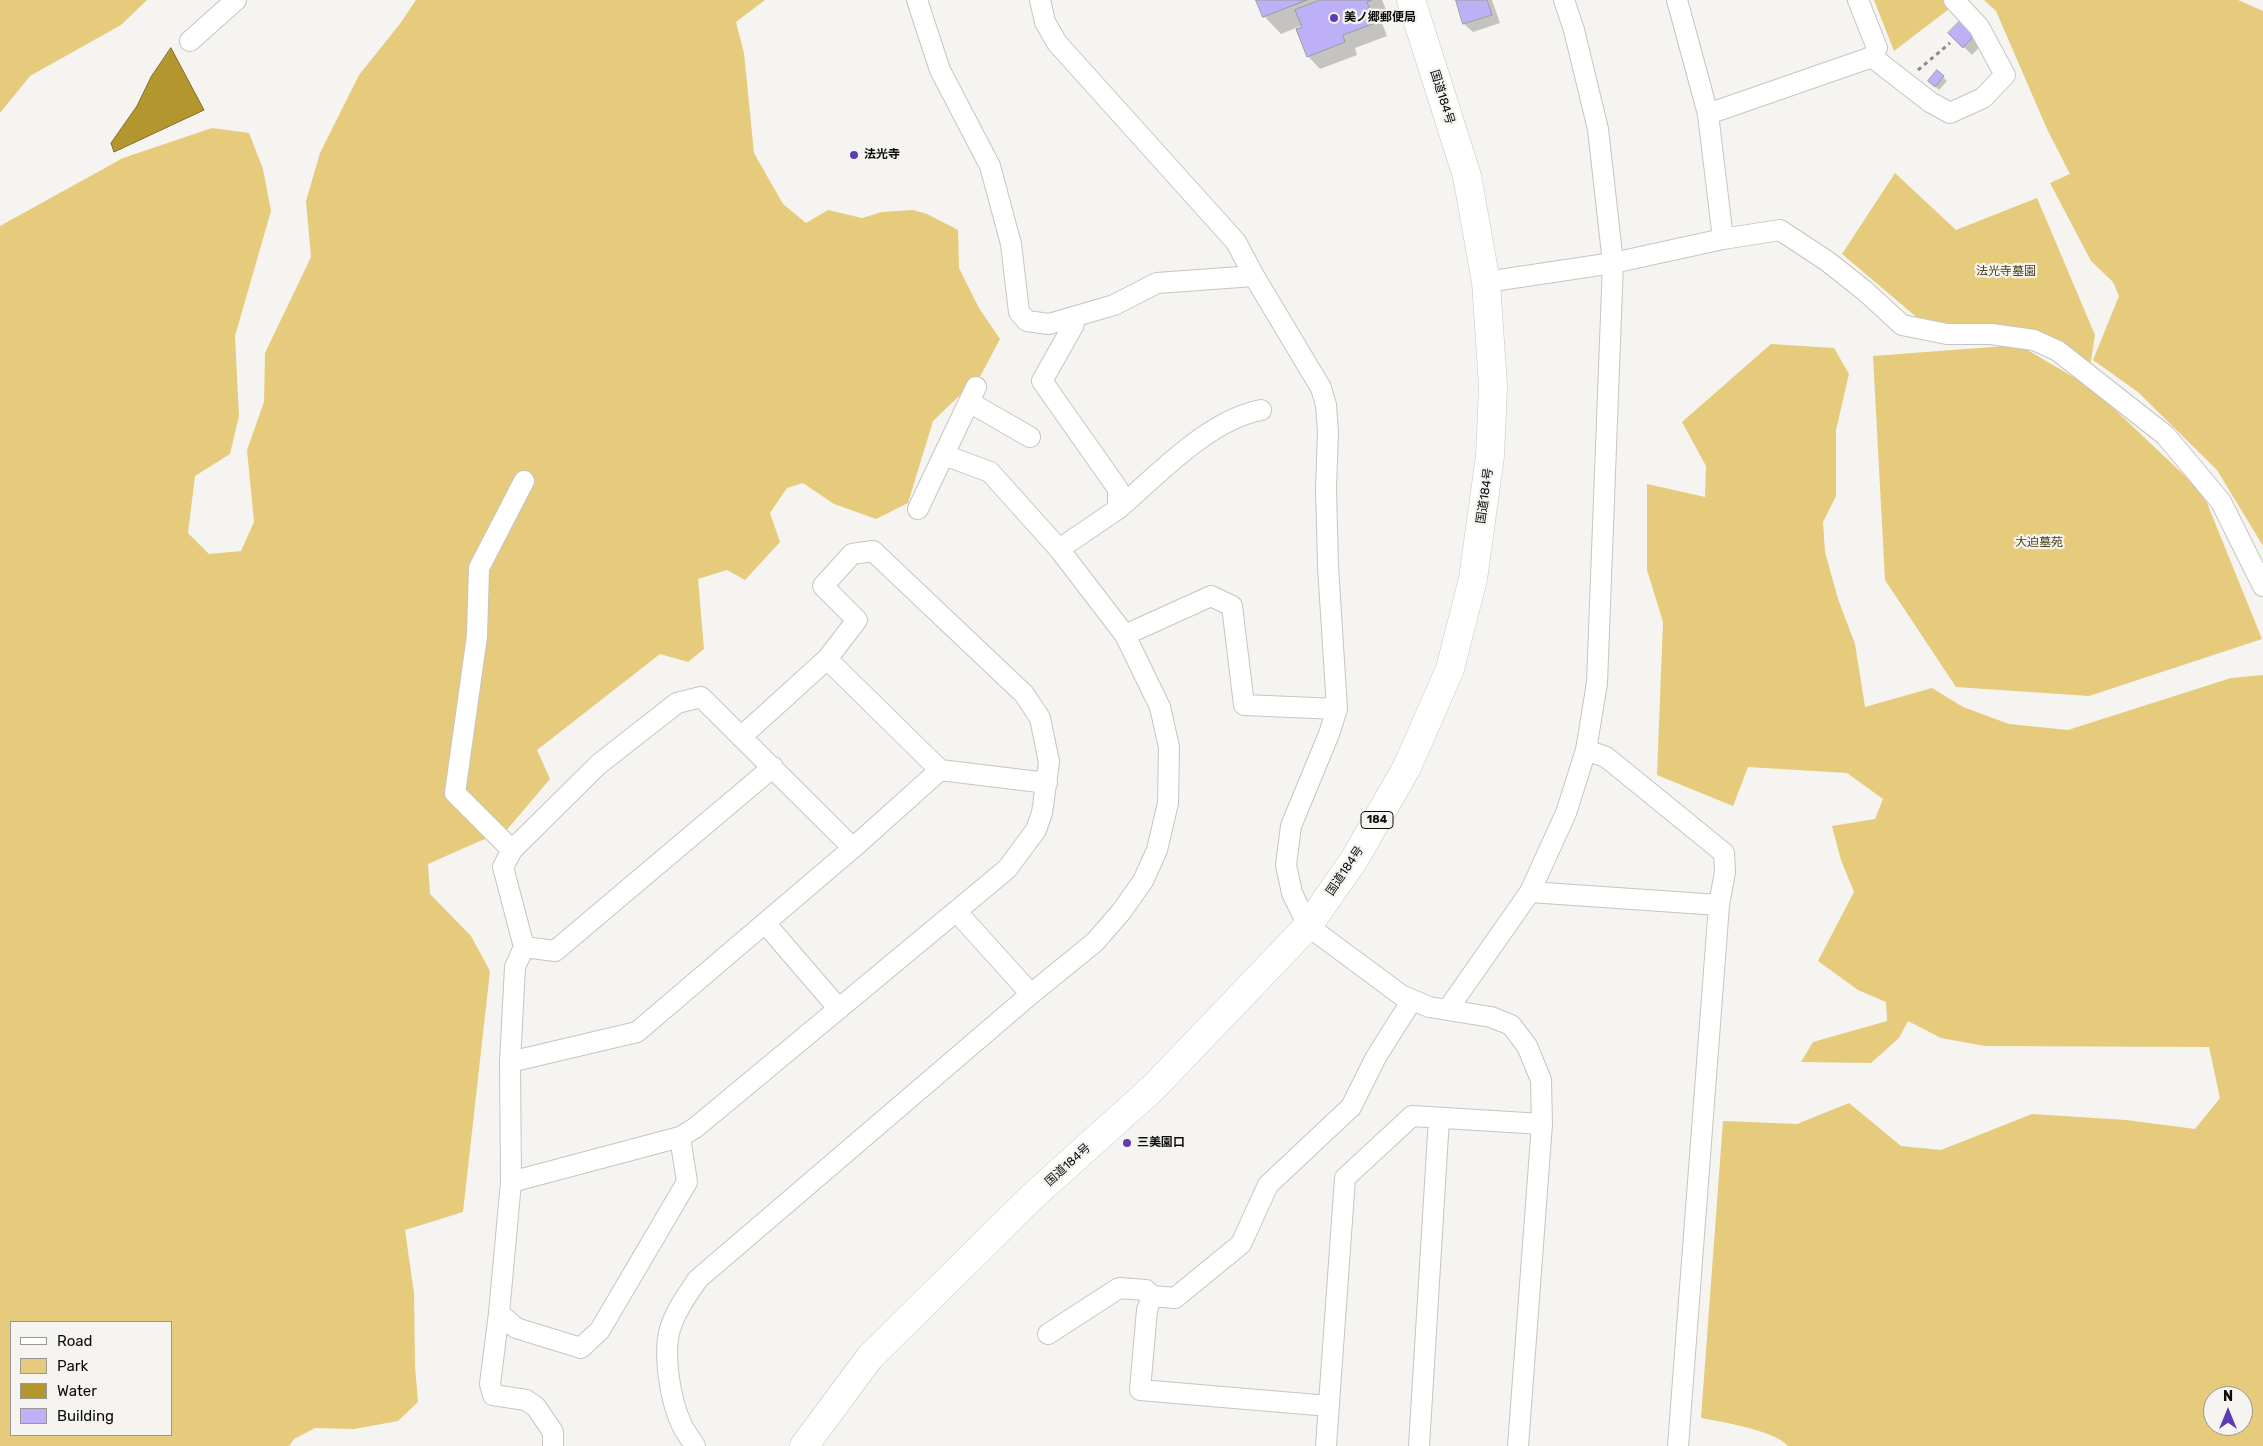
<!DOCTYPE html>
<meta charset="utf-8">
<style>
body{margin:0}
#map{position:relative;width:2263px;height:1446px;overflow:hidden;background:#f5f4f1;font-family:Rubik,sans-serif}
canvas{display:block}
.legend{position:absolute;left:10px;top:1321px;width:162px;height:115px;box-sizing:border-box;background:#f5f4f1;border:1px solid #989795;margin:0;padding:6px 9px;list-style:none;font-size:15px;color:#0d0c0b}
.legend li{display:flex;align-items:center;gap:10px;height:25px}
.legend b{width:25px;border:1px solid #989795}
.north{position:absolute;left:2203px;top:1386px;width:50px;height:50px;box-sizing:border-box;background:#f5f4f1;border:1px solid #989795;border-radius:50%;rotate:0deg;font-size:14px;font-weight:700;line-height:20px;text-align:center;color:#0d0c0b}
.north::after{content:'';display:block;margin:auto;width:18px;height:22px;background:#613bb3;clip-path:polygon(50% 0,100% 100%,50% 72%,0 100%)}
</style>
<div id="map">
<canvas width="2263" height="1446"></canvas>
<ul class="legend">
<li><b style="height:6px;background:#fff"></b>Road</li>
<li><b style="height:14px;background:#e5cb7b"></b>Park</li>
<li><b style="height:14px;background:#b4962e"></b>Water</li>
<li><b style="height:14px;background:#bdb0f6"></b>Building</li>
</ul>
<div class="north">N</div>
</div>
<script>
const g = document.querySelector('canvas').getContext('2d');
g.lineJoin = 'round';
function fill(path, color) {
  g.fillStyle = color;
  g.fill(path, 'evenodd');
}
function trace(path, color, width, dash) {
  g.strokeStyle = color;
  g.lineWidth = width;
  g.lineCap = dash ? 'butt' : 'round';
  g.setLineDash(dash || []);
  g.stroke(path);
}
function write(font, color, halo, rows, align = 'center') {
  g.font = font + ' Rubik,"Noto Sans JP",sans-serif';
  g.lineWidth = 4.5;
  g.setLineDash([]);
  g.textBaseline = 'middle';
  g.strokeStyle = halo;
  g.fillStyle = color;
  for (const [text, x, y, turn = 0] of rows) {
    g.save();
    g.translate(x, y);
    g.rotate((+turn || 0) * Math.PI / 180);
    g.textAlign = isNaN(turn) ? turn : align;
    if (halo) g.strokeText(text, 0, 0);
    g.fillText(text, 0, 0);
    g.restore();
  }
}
const green = new Path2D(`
 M 0,0 L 147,0 L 121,25 L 30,76 L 0,113 Z
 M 416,0 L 765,0 L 736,22 L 744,53 L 754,153 L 783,204 L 806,223 L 828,210 L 862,218 L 882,212 L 913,210 L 927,214 L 958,230 L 959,268 L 979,308 L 1000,339 L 981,375 L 933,421 L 908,503 L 876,519 L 834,504 L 803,483 L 787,488 L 770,513 L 780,542 L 745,580 L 727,570 L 698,579 L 704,649 L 688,662 L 660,654 L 537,750 L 550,779 L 505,832 L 480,841 L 428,864 L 430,894 L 471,936 L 490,971 L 463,1212 L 405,1230 L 414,1293 L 415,1365 L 418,1402 L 398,1421 L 354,1429 L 315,1428 L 294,1439 L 289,1446 L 0,1446 L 0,226 L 123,158 L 212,128 L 249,133 L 263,169 L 271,211 L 235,336 L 239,416 L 230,454 L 195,476 L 188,533 L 209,554 L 241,551 L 254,522 L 247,450 L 264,402 L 265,353 L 311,257 L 306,201 L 320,153 L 359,75 L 399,25 ZM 11,1322 L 171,1322 L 171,1435 L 11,1435 Z
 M 1874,0 L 1948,0 L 1953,6 L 1894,51 Z
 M 1984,0 L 2238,0 L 2263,11 L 2263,546 L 2217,470 L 2138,392 L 2093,360 L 2119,296 L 2113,282 L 2091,261 L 2050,183 L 2070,174 L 2047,129 L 1996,11 Z
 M 1895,173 L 1956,230 L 2037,198 L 2095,335 L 2090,367 L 1984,327 L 1920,320 L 1842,254 Z
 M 1771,344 L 1834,348 L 1849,374 L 1836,430 L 1836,496 L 1823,522 L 1825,552 L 1838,599 L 1855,644 L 1865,707 L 1932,688 L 1963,707 L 2009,724 L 2068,730 L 2231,678 L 2263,675 L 2263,1446 L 1788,1446 C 1774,1430 1722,1422 1701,1418 L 1723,1121 L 1797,1124 L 1849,1103 L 1901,1146 L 1941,1150 L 2032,1114 L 2126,1120 L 2195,1129 L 2220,1098 L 2209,1047 L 1985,1046 L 1941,1038 L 1908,1021 L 1899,1038 L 1871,1063 L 1801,1062 L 1813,1042 L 1887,1021 L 1886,1002 L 1858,990 L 1818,961 L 1854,892 L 1841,860 L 1832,826 L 1875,819 L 1883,799 L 1847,773 L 1748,767 L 1733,806 L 1657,775 L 1663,622 L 1647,570 L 1647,484 L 1705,497 L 1706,466 L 1682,422 ZM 2213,1396 L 2243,1396 L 2243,1426 L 2213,1426 Z
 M 2019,345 L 2092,388 L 2203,493 L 2262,639 L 2089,696 L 1956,687 L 1885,580 L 1873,356 Z`);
const water = new Path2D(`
 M 171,48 L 204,110 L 114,152 L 111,143 L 137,106 L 151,77 Z`);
const shadow = new Path2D(`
 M 1257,0 L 1382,0 L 1387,12 L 1379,15 L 1387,36 L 1355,48 L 1357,55 L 1320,69 L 1308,56 L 1303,25 L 1281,34 L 1264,16 Z
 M 1457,0 L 1492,0 L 1500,23 L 1473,32 L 1464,24 Z
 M 1964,19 L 1984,42 L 1972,55 L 1950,33 Z
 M 1938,72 L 1947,81 L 1939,90 L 1930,81 Z`);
const building = new Path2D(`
 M 1256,0 L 1307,0 L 1263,17 Z
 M 1320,0 L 1372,0 L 1367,2 L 1375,23 L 1343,35 L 1345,42 L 1307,57 L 1296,29 L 1302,27 L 1295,10 Z
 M 1456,0 L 1487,0 L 1492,15 L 1463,24 Z
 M 1964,17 L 1976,33 L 1963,48 L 1948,33 Z
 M 1937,70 L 1944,76 L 1935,87 L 1928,81 Z`);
const path = new Path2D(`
 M 1918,70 L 1950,43`);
const minor = new Path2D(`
 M 917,0 L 940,70 L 990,166 L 1011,244 L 1019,312 L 1027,321 L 1049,324 L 1114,305 L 1157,283 L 1254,276
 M 1040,0 L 1045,22 L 1057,43 L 1236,242 L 1254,276 L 1321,388 L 1326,405 L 1328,432 L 1326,488 L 1328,566 L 1337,709 L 1329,734 L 1291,826 L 1286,865 L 1292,893 L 1308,926 L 1401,995 L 1429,1007 L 1491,1017 L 1511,1025 L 1527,1046 L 1541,1080 L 1542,1124 L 1518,1446
 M 1677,0 L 1708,114 L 1723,239
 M 190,41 L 236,0
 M 1872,57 L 1930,102 L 1950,113 L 1983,98 L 2005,75 L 1979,27 L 1954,0
 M 1708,114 L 1872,57 L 1877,48 L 1858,0
 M 1486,282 L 1613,263 L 1723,239 L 1780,230 L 1827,261 L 1865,291 L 1902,325 L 1947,334 L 1991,334 L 2034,340 L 2058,351 L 2165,435 L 2192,467 L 2221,502 L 2263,586
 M 969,402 L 1030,437
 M 918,509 L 976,387
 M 1118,509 C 1158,475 1208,420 1261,410
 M 1059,549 L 1118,509 L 1118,489 L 1042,381 L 1073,326 L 1075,317
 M 1125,635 L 1211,596 L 1232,606 L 1244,705 L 1337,709
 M 827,659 L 940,770
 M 1586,750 L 1606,757 L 1724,853 L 1725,872 L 1719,905 L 1678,1446
 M 512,850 L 455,793 L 477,636 L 479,568 L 524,481
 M 1530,892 L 1719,905
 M 956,911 L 1031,994
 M 765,923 L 839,1009
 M 524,947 L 555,951 L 773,767
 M 1448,1009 L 1530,892 L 1566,813 L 1586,750 L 1597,683 L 1613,263 L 1598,129 L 1574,30 L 1564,0
 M 510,1062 L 637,1032 L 853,848 L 940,770 L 1047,783
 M 511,1182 L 680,1137 L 695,1128 L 1007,869 L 1036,830 L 1042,813 L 1049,762 L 1040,718 L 1024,694 L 873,551 L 852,554 L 823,586 L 857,620 L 827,659 L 741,737
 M 499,1313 L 516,1328 L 581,1348 L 600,1330 L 687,1182 L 680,1137
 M 1048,1334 L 1119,1288 L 1146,1290 L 1152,1296
 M 1329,1406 L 1140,1390 L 1147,1310 L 1152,1296 L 1175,1298 L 1241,1244 L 1268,1185 L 1351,1107 L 1376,1057 L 1412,1000
 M 553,1446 L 553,1432 L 536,1407 L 526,1400 L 493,1395 L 490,1384 L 499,1313 L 511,1182 L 510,1062 L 515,967 L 524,947 L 503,867 L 512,850 L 599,764 L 677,703 L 701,697 L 853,848
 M 695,1446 C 691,1439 684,1431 681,1423 C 670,1399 663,1354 670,1329 C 676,1310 687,1295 698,1279 L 1031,994 L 1095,942 L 1121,912 L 1143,881 L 1157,850 L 1168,803 L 1169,747 L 1160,707 L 1125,635 L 1059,549 L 990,472 L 944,455
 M 1326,1446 L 1345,1178 L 1412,1116 L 1542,1124
 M 1419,1446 L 1439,1118`);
const highway = new Path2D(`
 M 804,1446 L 870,1357 L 1033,1196 L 1153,1088 L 1308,926 L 1354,860 L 1407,767 L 1450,669 L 1473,579 L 1490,456 L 1493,386 L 1486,282 L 1467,176 L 1411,0`);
const markers = [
 [1334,18,5,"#613bb3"],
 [854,155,5,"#613bb3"],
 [1127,1143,5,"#613bb3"]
];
const shields = [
 [1377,820,32]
];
const shieldNames = [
 ["184",1377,820]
];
const poiNames = [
 ["美ノ郷郵便局",1344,18],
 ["法光寺",864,155],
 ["三美園口",1137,1143]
];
const streetNames = [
 ["国道184号",1442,97,73],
 ["国道184号",1485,496,-82],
 ["国道184号",1345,871,-56],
 ["国道184号",1068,1165,-42]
];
const parkNames = [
 ["法光寺墓園",2006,272],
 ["大迫墓苑",2039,543]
];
fill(green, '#e5cb7b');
fill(water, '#b4962e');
trace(water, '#826d24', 1);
fill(shadow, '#0003');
fill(building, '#bdb0f6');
trace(building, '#9b9b9e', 1);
trace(minor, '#c6c5c1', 22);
trace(highway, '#c6c5c1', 29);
trace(path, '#8b8a88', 3, [4, 4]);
trace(minor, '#fff', 20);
trace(highway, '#fff', 28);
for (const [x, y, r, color] of markers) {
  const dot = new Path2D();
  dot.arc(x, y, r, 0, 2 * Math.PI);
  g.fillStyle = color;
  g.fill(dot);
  trace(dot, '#f5f4f1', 2);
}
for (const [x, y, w] of shields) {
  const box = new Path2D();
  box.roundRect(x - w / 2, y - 8.5, w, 17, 4);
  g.fillStyle = '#f5f4f1';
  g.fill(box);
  trace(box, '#0d0c0b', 1);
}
write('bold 11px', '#0d0c0b', null, shieldNames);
write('bold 12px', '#0d0c0b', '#f5f4f1', poiNames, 'left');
write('12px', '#0d0c0b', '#f5f4f1', streetNames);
write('12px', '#4e4117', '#f5f4f1', parkNames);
</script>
